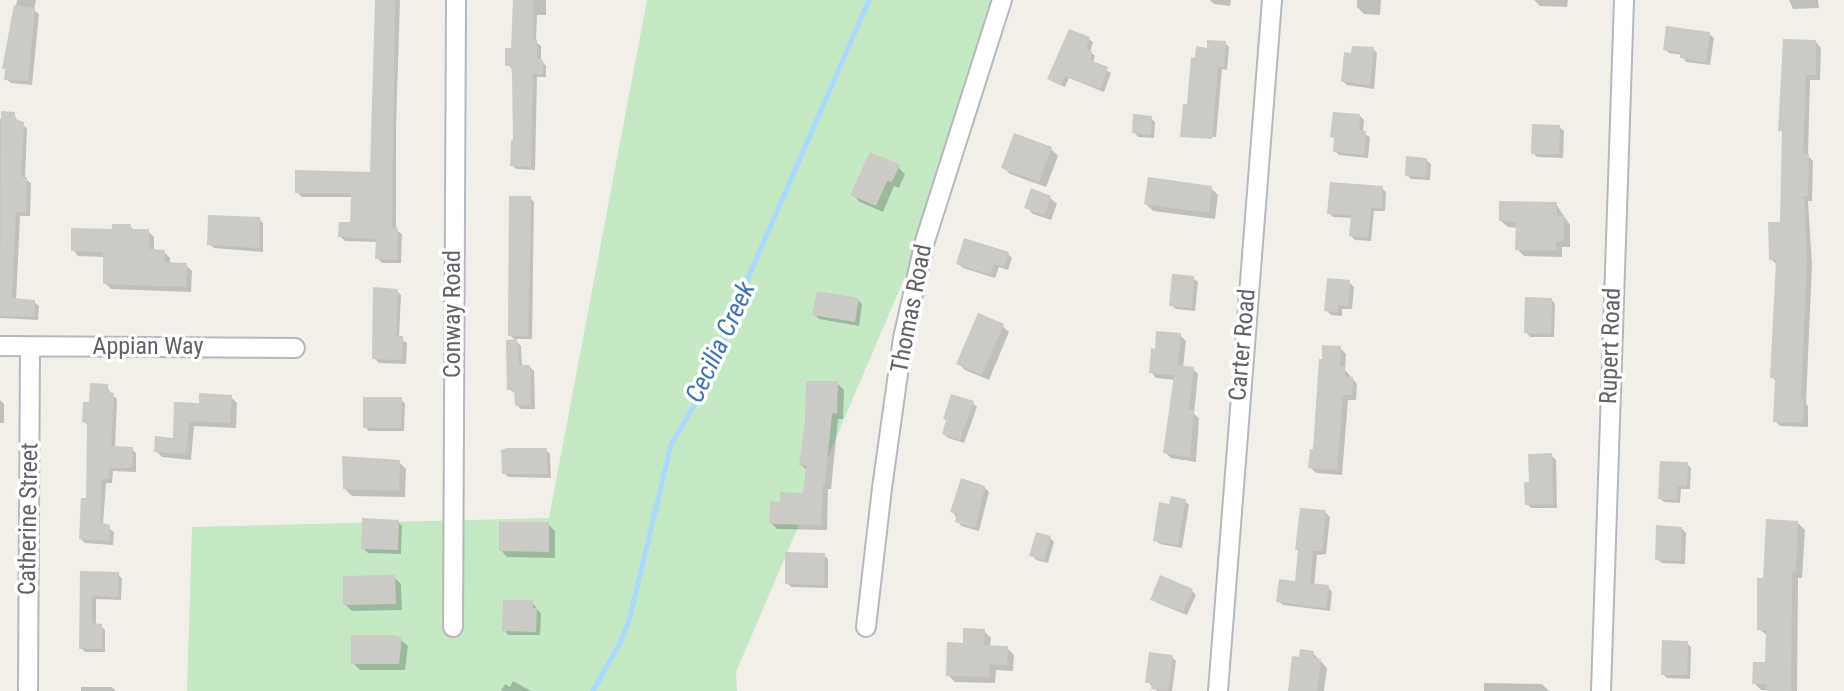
<!DOCTYPE html>
<style>
body{margin:0}
canvas{display:block;background:#f1efe8}
</style>
<canvas width="1844" height="691"></canvas>
<script>
const g = document.querySelector('canvas').getContext('2d');
g.lineJoin = 'round';
function fill(path, color) {
  g.fillStyle = color;
  g.fill(path, 'evenodd');
}
function trace(path, color, width, dash) {
  g.strokeStyle = color;
  g.lineWidth = width;
  g.lineCap = dash ? 'butt' : 'round';
  g.setLineDash(dash || []);
  g.stroke(path);
}
function write(font, color, halo, rows, align = 'center') {
  g.font = font + ' "Roboto Condensed",sans-serif';
  g.lineWidth = 7;
  g.setLineDash([]);
  g.textBaseline = 'middle';
  g.strokeStyle = halo;
  g.fillStyle = color;
  for (const [text, x, y, turn = 0] of rows) {
    g.save();
    g.translate(x, y);
    g.rotate((+turn || 0) * Math.PI / 180);
    g.textAlign = isNaN(turn) ? turn : align;
    if (halo) g.strokeText(text, 0, 0);
    g.fillText(text, 0, 0);
    g.restore();
  }
}
const green = new Path2D(`
 M 647,0 L 1003,0 L 954,162 L 736,672 L 737,691 L 187,691 L 192,527 L 549,518 Z`);
const shadow = new Path2D(`
 M 17,0 L 36,0 L 34,10 L 39,14 L 32,85 L 11,83 L 6,79 L 7,56 Z
 M 378,0 L 400,0 L 396,128 L 396,230 L 402,234 L 401,263 L 382,263 L 377,258 L 378,242 L 345,241 L 340,236 L 352,225 L 353,197 L 302,197 L 297,192 L 372,174 Z
 M 514,0 L 546,0 L 546,15 L 537,15 L 536,42 L 541,46 L 541,60 L 546,66 L 546,77 L 537,77 L 535,170 L 516,169 L 512,165 L 515,142 L 513,69 L 507,65 L 513,50 Z
 M 1210,0 L 1231,0 L 1230,6 L 1214,4 Z
 M 1357,0 L 1381,0 L 1380,15 L 1364,14 L 1357,7 Z
 M 1534,0 L 1568,0 L 1567,7 L 1540,6 Z
 M 1789,0 L 1818,0 L 1819,8 L 1793,9 Z
 M 1709,34 L 1714,38 L 1710,65 L 1686,62 L 1682,55 L 1669,53 L 1665,49 Z
 M 1089,39 L 1093,42 L 1090,52 L 1095,56 L 1093,63 L 1111,73 L 1104,92 L 1069,78 L 1065,87 L 1053,82 L 1050,79 Z
 M 1816,42 L 1821,48 L 1820,80 L 1810,80 L 1808,156 L 1813,161 L 1812,201 L 1808,201 L 1812,265 L 1806,403 L 1808,406 L 1808,427 L 1780,426 L 1775,421 L 1776,381 L 1772,377 L 1777,265 L 1771,259 L 1782,224 L 1784,134 L 1780,130 Z
 M 1225,43 L 1229,47 L 1227,70 L 1222,69 L 1216,137 L 1184,135 L 1184,138 L 1182,136 L 1197,60 L 1208,50 Z
 M 1373,49 L 1377,53 L 1374,89 L 1347,85 L 1343,81 Z
 M 14,114 L 18,122 L 27,128 L 25,179 L 31,183 L 30,216 L 20,216 L 16,301 L 34,302 L 39,306 L 38,320 L 0,318 L 0,119 Z
 M 1360,116 L 1364,120 L 1363,133 L 1370,137 L 1368,158 L 1339,155 L 1335,151 L 1336,140 L 1333,137 Z
 M 1151,118 L 1155,122 L 1154,138 L 1138,137 L 1134,132 Z
 M 1559,127 L 1564,131 L 1563,158 L 1537,157 L 1533,153 Z
 M 1051,149 L 1058,156 L 1046,187 L 1010,174 L 1003,167 Z
 M 1426,160 L 1431,164 L 1430,180 L 1411,179 L 1407,175 Z
 M 898,167 L 905,174 L 899,188 L 894,186 L 883,212 L 860,202 L 853,195 Z
 M 1211,188 L 1218,195 L 1215,219 L 1153,211 L 1146,204 Z
 M 1382,188 L 1386,192 L 1385,211 L 1374,211 L 1371,241 L 1355,240 L 1351,236 L 1353,218 L 1333,217 L 1329,213 Z
 M 530,198 L 534,202 L 532,339 L 514,339 L 521,346 L 522,367 L 530,367 L 534,371 L 535,409 L 521,409 L 517,405 L 516,394 L 509,389 L 516,341 L 510,335 Z
 M 1050,198 L 1057,204 L 1051,220 L 1033,214 L 1026,207 Z
 M 1556,204 L 1570,225 L 1570,247 L 1562,247 L 1562,257 L 1524,256 L 1517,249 L 1517,228 L 1508,227 L 1501,221 Z
 M 259,219 L 263,223 L 263,252 L 214,248 L 209,244 Z
 M 130,226 L 135,231 L 148,231 L 154,237 L 154,251 L 164,252 L 170,258 L 170,264 L 186,265 L 192,271 L 191,292 L 111,289 L 105,283 L 105,257 L 78,256 L 73,250 Z
 M 1008,254 L 1012,258 L 1008,270 L 999,267 L 995,278 L 963,268 L 958,263 Z
 M 1193,278 L 1198,282 L 1195,311 L 1176,309 L 1171,305 Z
 M 1349,282 L 1354,287 L 1352,309 L 1342,309 L 1342,316 L 1331,315 L 1326,310 Z
 M 397,291 L 401,295 L 399,338 L 407,343 L 406,364 L 379,363 L 374,358 Z
 M 1551,299 L 1555,304 L 1554,337 L 1530,337 L 1526,332 Z
 M 858,300 L 862,304 L 859,326 L 819,319 L 814,314 Z
 M 1002,326 L 1009,332 L 989,380 L 965,370 L 958,363 Z
 M 1180,335 L 1186,341 L 1183,368 L 1193,369 L 1198,374 L 1194,414 L 1199,418 L 1196,462 L 1171,458 L 1165,452 L 1175,380 L 1156,378 L 1151,372 L 1156,351 Z
 M 1340,348 L 1346,354 L 1345,370 L 1357,384 L 1356,400 L 1348,400 L 1342,475 L 1316,473 L 1310,467 Z
 M 837,383 L 844,390 L 843,419 L 838,419 L 831,489 L 828,489 L 827,530 L 777,529 L 771,523 L 781,504 L 805,495 L 808,471 L 801,465 Z
 M 107,386 L 111,394 L 117,399 L 115,448 L 132,449 L 136,453 L 136,472 L 113,471 L 112,483 L 106,483 L 103,524 L 114,532 L 113,545 L 85,543 L 81,539 L 88,500 L 89,426 L 84,422 L 90,404 Z
 M 231,397 L 237,403 L 236,428 L 194,426 L 191,460 L 162,457 L 156,451 L 175,440 L 201,405 Z
 M 401,399 L 405,404 L 404,431 L 369,431 L 365,427 Z
 M 0,400 L 4,404 L 4,423 L 0,423 Z
 M 973,403 L 977,407 L 964,443 L 948,438 L 944,434 Z
 M 546,450 L 550,454 L 551,478 L 508,477 L 504,473 Z
 M 1551,455 L 1556,460 L 1557,508 L 1531,508 L 1527,504 L 1532,484 Z
 M 399,462 L 406,469 L 405,497 L 352,496 L 345,489 Z
 M 1687,464 L 1691,468 L 1690,489 L 1681,489 L 1680,503 L 1664,502 L 1660,498 Z
 M 984,487 L 989,492 L 979,531 L 961,526 L 953,512 Z
 M 1185,501 L 1189,505 L 1182,548 L 1160,544 L 1155,540 L 1171,506 Z
 M 1325,512 L 1330,517 L 1326,554 L 1317,555 L 1314,586 L 1328,587 L 1332,592 L 1330,611 L 1283,605 L 1278,601 L 1297,584 L 1300,552 L 1297,549 Z
 M 398,522 L 402,526 L 401,554 L 368,553 L 363,548 Z
 M 1798,523 L 1805,530 L 1802,578 L 1798,578 L 1797,691 L 1761,690 L 1754,683 L 1767,664 L 1768,636 L 1759,629 L 1765,580 Z
 M 548,524 L 555,531 L 555,558 L 507,557 L 501,550 Z
 M 1681,528 L 1686,533 L 1685,564 L 1662,563 L 1657,559 Z
 M 1050,538 L 1054,542 L 1048,563 L 1036,560 L 1032,555 Z
 M 824,555 L 828,559 L 828,588 L 791,587 L 787,583 Z
 M 82,573 L 118,574 L 122,579 L 121,600 L 96,599 L 96,625 L 101,626 L 105,630 L 105,652 L 85,652 L 81,648 Z
 M 394,577 L 401,584 L 402,610 L 352,611 L 345,604 Z
 M 1192,591 L 1196,595 L 1187,615 L 1157,603 L 1153,599 Z
 M 532,602 L 541,614 L 540,635 L 508,635 L 504,630 Z
 M 984,631 L 991,638 L 990,647 L 1007,648 L 1014,655 L 1013,671 L 996,670 L 995,683 L 955,682 L 948,675 L 965,645 Z
 M 400,639 L 408,646 L 405,670 L 360,670 L 353,663 Z
 M 1687,643 L 1691,647 L 1690,679 L 1667,678 L 1663,674 Z
 M 1313,653 L 1327,668 L 1324,691 L 1290,691 L 1301,659 Z
 M 1172,657 L 1176,661 L 1172,691 L 1157,691 L 1148,682 Z
 M 513,681 L 531,691 L 501,691 L 505,684 L 510,687 Z
 M 1484,683 L 1542,684 L 1549,691 L 1484,691 Z
 M 81,687 L 112,687 L 116,691 L 81,691 Z`);
const stream = new Path2D(`
 M 593,691 L 619,645 L 629,621 L 671,445 L 710,378 L 741,294 L 869,0`);
const building = new Path2D(`
 M 375,0 L 395,0 L 392,227 L 398,228 L 397,260 L 375,259 L 376,239 L 338,237 L 339,222 L 350,222 L 351,193 L 295,193 L 295,170 L 370,172 Z
 M 513,0 L 533,0 L 533,40 L 537,40 L 537,59 L 543,60 L 543,74 L 533,74 L 531,167 L 510,166 L 511,140 L 513,140 L 512,74 L 511,66 L 505,66 L 505,48 L 511,48 Z
 M 14,5 L 35,8 L 28,81 L 4,80 L 5,69 L 2,69 Z
 M 1666,26 L 1710,32 L 1706,62 L 1680,58 L 1680,52 L 1663,50 Z
 M 1069,29 L 1090,37 L 1086,49 L 1092,51 L 1090,60 L 1108,67 L 1100,89 L 1065,76 L 1061,85 L 1047,79 Z
 M 1783,39 L 1816,40 L 1816,75 L 1806,75 L 1803,154 L 1809,154 L 1808,196 L 1804,196 L 1807,258 L 1801,399 L 1804,399 L 1803,423 L 1773,422 L 1775,378 L 1770,378 L 1776,260 L 1769,260 L 1768,222 L 1780,222 L 1782,131 L 1778,131 Z
 M 1207,40 L 1226,41 L 1224,67 L 1218,66 L 1212,139 L 1180,137 L 1183,104 L 1187,104 L 1191,57 L 1195,58 L 1196,46 L 1207,48 Z
 M 1352,46 L 1374,47 L 1370,85 L 1341,82 L 1344,52 L 1351,53 Z
 M 1,111 L 15,112 L 15,119 L 24,122 L 21,177 L 27,177 L 26,213 L 16,212 L 12,298 L 35,300 L 34,317 L 0,316 Z
 M 1333,112 L 1360,114 L 1359,130 L 1366,131 L 1364,155 L 1333,152 L 1334,138 L 1330,137 Z
 M 1133,114 L 1152,116 L 1151,135 L 1132,133 Z
 M 1532,124 L 1560,125 L 1559,154 L 1531,154 Z
 M 1014,133 L 1052,147 L 1039,182 L 1001,168 Z
 M 870,152 L 900,165 L 892,182 L 887,181 L 876,206 L 850,195 Z
 M 1406,156 L 1427,158 L 1426,177 L 1405,176 Z
 M 1148,177 L 1212,186 L 1209,213 L 1144,204 Z
 M 1330,182 L 1383,186 L 1382,208 L 1371,208 L 1368,238 L 1349,236 L 1351,215 L 1327,214 Z
 M 1031,188 L 1051,196 L 1044,215 L 1024,208 Z
 M 509,196 L 531,196 L 528,336 L 508,336 Z
 M 1499,201 L 1557,202 L 1557,216 L 1564,216 L 1564,241 L 1556,241 L 1556,251 L 1515,250 L 1516,222 L 1499,221 Z
 M 208,215 L 260,217 L 259,248 L 207,245 Z
 M 112,224 L 131,224 L 131,229 L 149,229 L 149,249 L 165,250 L 165,262 L 187,263 L 186,287 L 103,284 L 103,252 L 71,251 L 71,228 L 112,229 Z
 M 964,238 L 1009,252 L 1004,267 L 994,264 L 991,275 L 956,264 Z
 M 1172,274 L 1194,276 L 1192,308 L 1169,306 Z
 M 1327,278 L 1350,280 L 1348,306 L 1338,305 L 1338,312 L 1324,311 Z
 M 373,287 L 398,289 L 396,336 L 403,336 L 402,360 L 372,359 Z
 M 817,291 L 859,298 L 855,322 L 812,315 Z
 M 1525,297 L 1552,298 L 1551,334 L 1524,333 Z
 M 978,313 L 1004,324 L 982,375 L 956,364 Z
 M 1156,331 L 1181,333 L 1178,365 L 1194,367 L 1189,410 L 1194,410 L 1190,457 L 1163,453 L 1174,375 L 1149,373 L 1151,348 L 1155,349 Z
 M 517,339 L 519,365 L 530,365 L 531,405 L 515,406 L 514,390 L 507,390 L 506,340 Z
 M 1322,345 L 1341,346 L 1340,367 L 1345,367 L 1345,376 L 1353,377 L 1352,395 L 1343,395 L 1337,470 L 1308,468 L 1310,449 L 1313,449 L 1319,359 L 1322,359 Z
 M 806,381 L 838,381 L 837,414 L 832,413 L 825,484 L 823,484 L 821,525 L 769,524 L 770,501 L 780,502 L 780,492 L 803,493 L 806,466 L 799,466 L 805,420 Z
 M 90,383 L 108,384 L 108,392 L 114,393 L 111,446 L 133,447 L 132,468 L 109,468 L 109,479 L 102,479 L 100,522 L 110,525 L 109,541 L 79,539 L 81,498 L 86,498 L 87,423 L 82,422 L 83,402 L 89,402 Z
 M 199,393 L 232,395 L 230,423 L 189,421 L 186,454 L 154,452 L 155,436 L 173,438 L 174,402 L 199,403 Z
 M 951,394 L 974,401 L 960,440 L 942,434 L 946,420 L 943,419 Z
 M 363,397 L 402,397 L 401,428 L 363,428 Z
 M 507,448 L 547,448 L 547,474 L 502,474 L 501,450 Z
 M 1552,453 L 1553,504 L 1525,505 L 1524,482 L 1529,482 L 1528,454 Z
 M 342,456 L 400,460 L 399,491 L 343,489 Z
 M 1660,461 L 1688,462 L 1687,486 L 1677,485 L 1677,500 L 1658,499 Z
 M 961,478 L 985,486 L 975,528 L 955,522 L 957,514 L 950,512 Z
 M 1171,496 L 1186,499 L 1178,545 L 1153,541 L 1159,502 L 1169,504 Z
 M 1300,508 L 1326,510 L 1322,551 L 1313,551 L 1310,583 L 1329,585 L 1326,608 L 1276,602 L 1279,579 L 1295,581 L 1298,550 L 1295,550 Z
 M 362,518 L 399,520 L 398,550 L 361,549 Z
 M 1766,519 L 1798,521 L 1796,572 L 1792,572 L 1791,691 L 1767,691 L 1767,684 L 1752,684 L 1753,662 L 1765,662 L 1766,630 L 1757,630 L 1757,578 L 1763,578 Z
 M 499,522 L 549,522 L 549,552 L 499,551 Z
 M 1656,525 L 1682,527 L 1681,561 L 1655,560 Z
 M 1036,532 L 1051,536 L 1044,560 L 1029,556 Z
 M 785,552 L 825,553 L 824,585 L 785,584 Z
 M 80,571 L 119,572 L 118,597 L 92,596 L 92,623 L 102,624 L 102,649 L 79,649 Z
 M 395,575 L 396,604 L 343,605 L 343,576 Z
 M 1160,575 L 1193,589 L 1183,612 L 1150,600 Z
 M 503,600 L 533,600 L 533,608 L 537,608 L 536,632 L 502,631 Z
 M 963,628 L 985,629 L 984,645 L 1008,646 L 1007,665 L 990,664 L 989,677 L 946,676 L 947,642 L 963,643 Z
 M 351,635 L 394,635 L 402,637 L 399,664 L 351,664 Z
 M 1662,640 L 1688,641 L 1687,675 L 1661,675 Z
 M 1300,649 L 1314,651 L 1313,658 L 1321,659 L 1317,691 L 1288,691 L 1292,656 L 1299,657 Z
 M 1149,652 L 1173,655 L 1168,691 L 1151,689 L 1152,683 L 1145,683 Z`);
const minor = new Path2D(`
 M 0,346 L 295,348
 M 453,627 L 456,0
 M 866,627 L 882,488 L 903,338 L 925,241 L 1002,0
 M 28,691 L 30,348
 M 1218,691 L 1272,0
 M 1601,691 L 1624,0`);
const streetNames = [
 ["Thomas Road",913,309,-79],
 ["Conway Road",454,314,-90],
 ["Carter Road",1244,345,-85],
 ["Rupert Road",1612,346,-88],
 ["Appian Way",148,348],
 ["Catherine Street",30,519,-89]
];
const waterNames = [
 ["Cecilia Creek",722,343,-65]
];
fill(green, '#c5e8c5');
fill(shadow, '#0003');
trace(stream, '#aadaff', 5);
fill(building, '#cccac5');
trace(minor, '#b5b8bc', 22);
trace(minor, '#fff', 18);
write('24px', '#5f6368', '#fff', streetNames);
write('italic 26px', '#4174aa', '#fff', waterNames);
</script>
